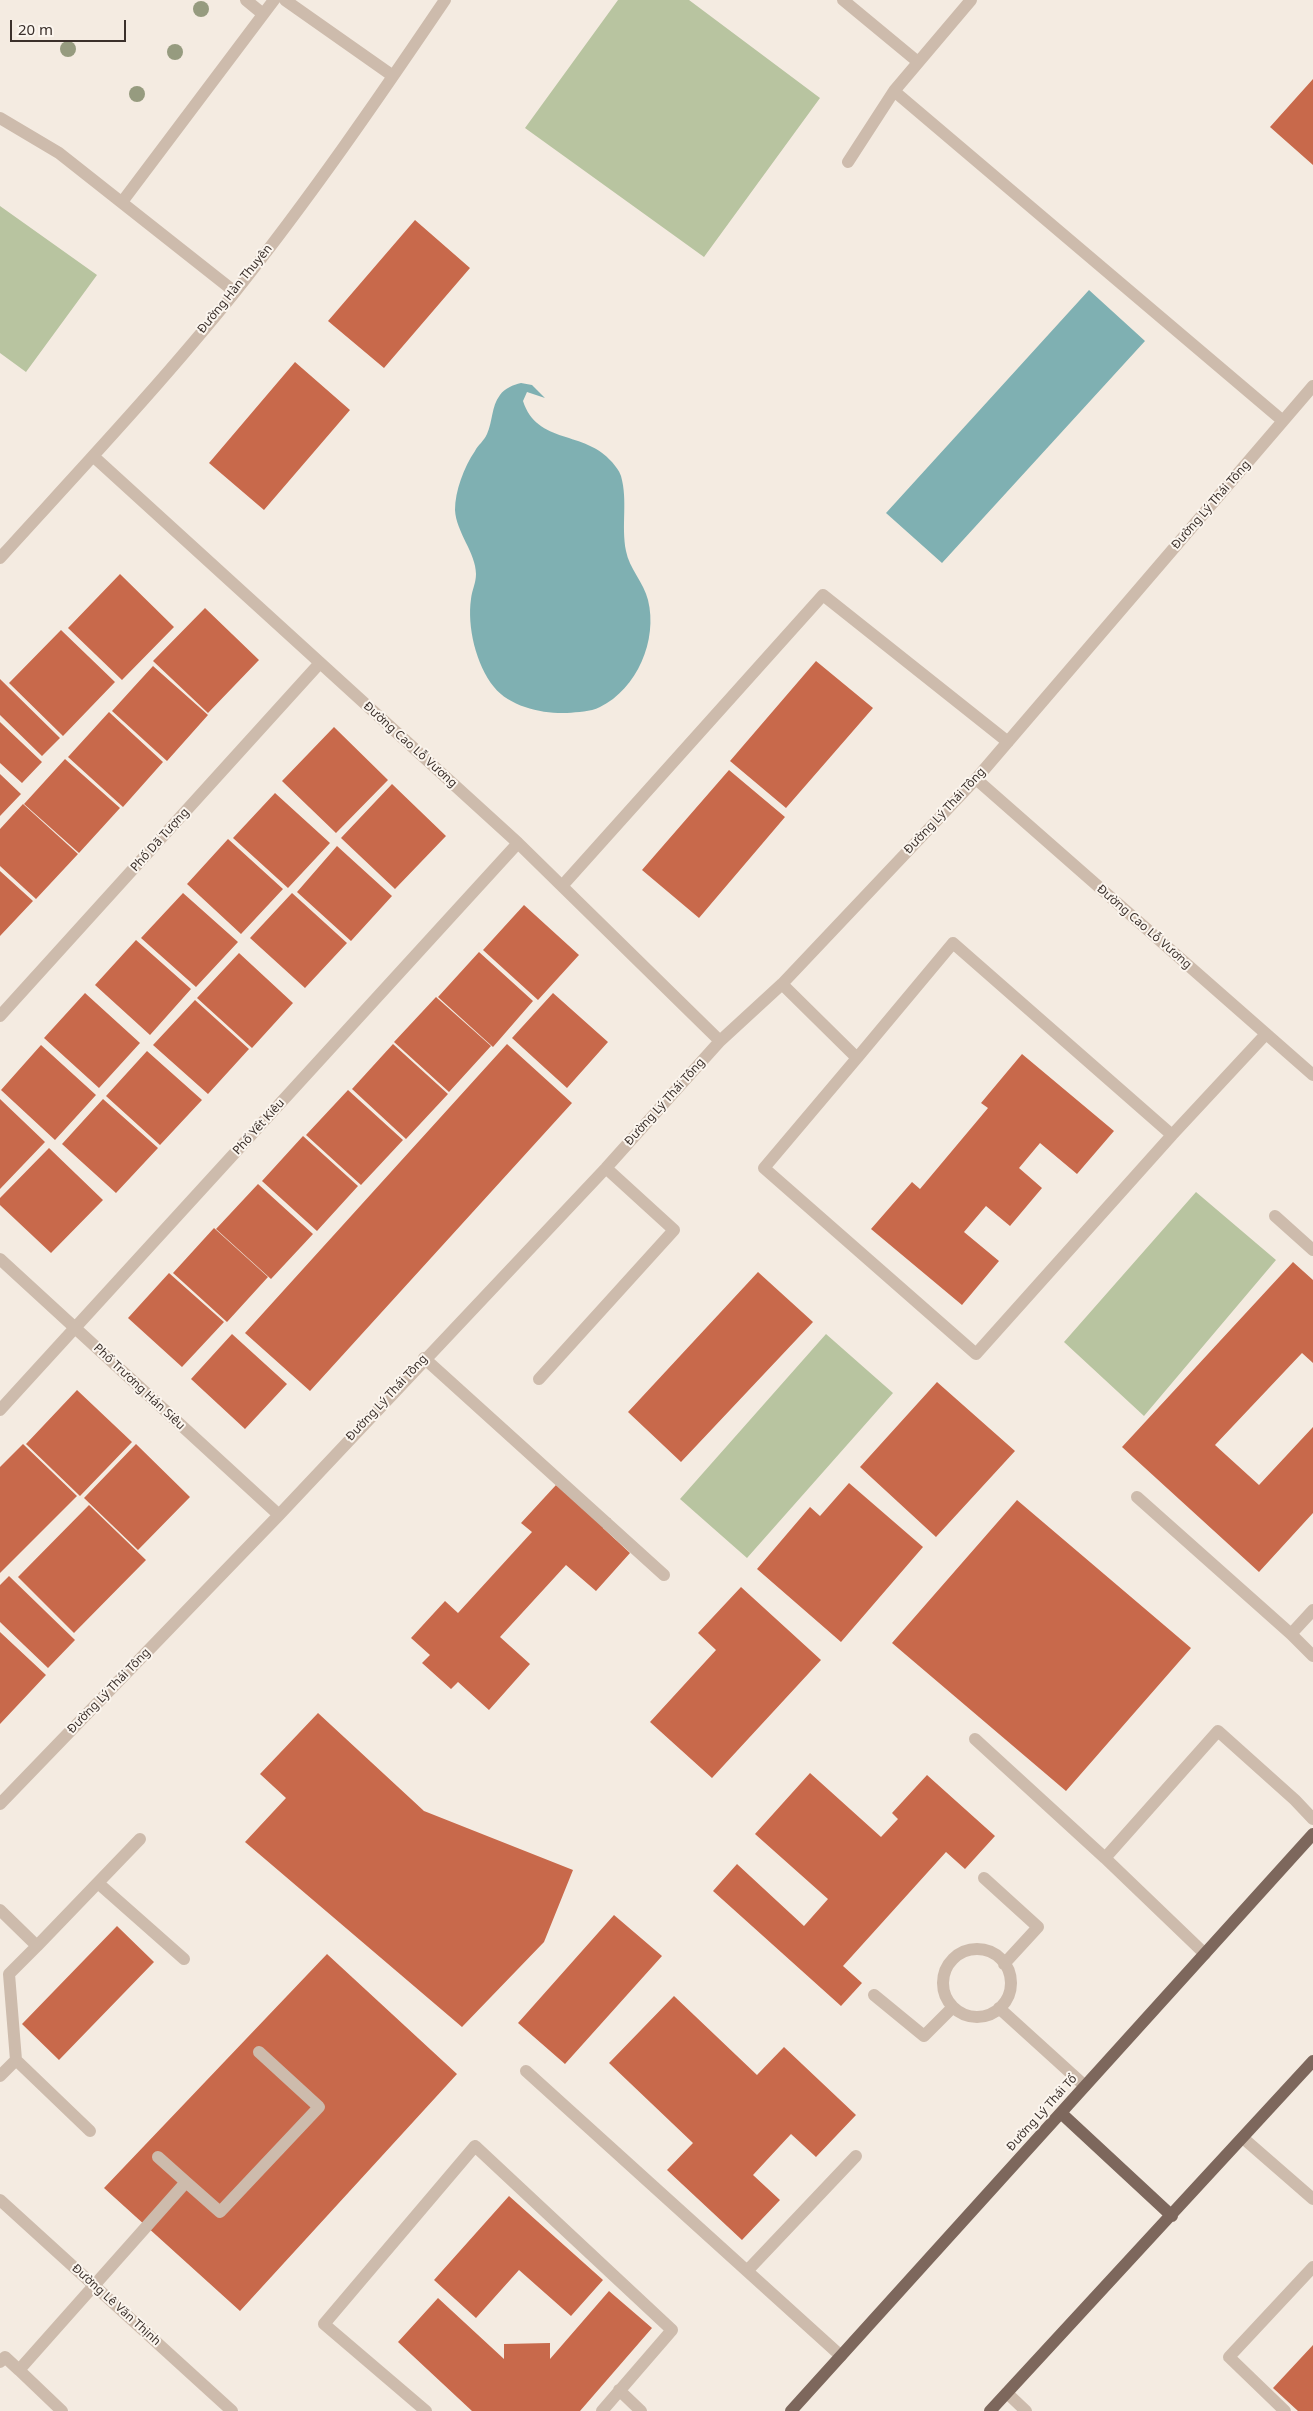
<!DOCTYPE html>
<meta charset="utf-8">
<style>
body{margin:0}
#map{position:relative;width:1313px;height:2411px;overflow:hidden;background:#f4ebe1;font-family:"Noto Sans",sans-serif}
canvas{display:block}
.scale{position:absolute;left:10px;top:20px;width:116px;height:22px;box-sizing:border-box;border:2px solid #3b302b;border-top:0;padding-left:6px;font-size:15px;line-height:18px;white-space:nowrap;color:#3b302b;-webkit-text-stroke:4px #fbf5ee;paint-order:stroke}
</style>
<div id="map">
<canvas width="1313" height="2411"></canvas>
<div class="scale">20 m</div>
</div>
<script>
const g = document.querySelector('canvas').getContext('2d');
g.lineJoin = 'round';
function fill(path, color) {
  g.fillStyle = color;
  g.fill(path, 'evenodd');
}
function trace(path, color, width, dash) {
  g.strokeStyle = color;
  g.lineWidth = width;
  g.lineCap = dash ? 'butt' : 'round';
  g.setLineDash(dash || []);
  g.stroke(path);
}
function write(font, color, halo, rows, align = 'center') {
  g.font = font + ' "Noto Sans",sans-serif';
  g.lineWidth = 4;
  g.setLineDash([]);
  g.textBaseline = 'middle';
  g.strokeStyle = halo;
  g.fillStyle = color;
  for (const [text, x, y, turn = 0] of rows) {
    g.save();
    g.translate(x, y);
    g.rotate((+turn || 0) * Math.PI / 180);
    g.textAlign = isNaN(turn) ? turn : align;
    if (halo) g.strokeText(text, 0, 0);
    g.fillText(text, 0, 0);
    g.restore();
  }
}
const green = new Path2D(`
 M 618,0 L 689,0 L 820,98 L 704,257 L 525,128 Z
 M 0,206 L 97,275 L 26,372 L 0,353 Z
 M 1196,1192 L 1276,1260 L 1144,1416 L 1064,1342 Z
 M 826,1334 L 893,1393 L 747,1558 L 680,1499 Z`);
const water = new Path2D(`
 M 1089,290 L 1145,341 L 942,563 L 886,513 Z
 M 521,383 L 532,385 L 545,398 L 527,392 L 523,401 C 537,445 585,430 612,462 C 615,466 619,470 621,476 C 628,501 621,525 626,551 C 629,568 644,583 648,600 C 658,640 637,689 600,707 C 590,712 578,712 567,713 C 543,714 510,707 494,687 C 476,665 467,626 471,599 C 472,590 476,583 476,574 C 476,553 456,532 455,510 C 455,491 464,467 475,451 C 478,445 484,441 487,434 C 493,421 491,407 500,395 C 505,388 513,385 521,383 Z`);
const building = new Path2D(`
 M 1313,79 L 1313,165 L 1270,127 Z
 M 415,220 L 470,268 L 384,368 L 328,321 Z
 M 295,362 L 350,410 L 264,510 L 209,463 Z
 M 120,574 L 174,627 L 122,680 L 68,628 Z
 M 205,608 L 259,660 L 208,713 L 153,661 Z
 M 61,630 L 115,682 L 63,736 L 9,683 Z
 M 816,661 L 873,708 L 786,808 L 730,761 Z
 M 153,666 L 208,715 L 167,761 L 112,711 Z
 M 0,679 L 60,738 L 42,756 L 0,715 Z
 M 109,712 L 163,762 L 123,807 L 68,757 Z
 M 0,722 L 42,762 L 22,783 L 0,763 Z
 M 334,727 L 388,780 L 336,833 L 282,781 Z
 M 65,759 L 120,808 L 79,853 L 24,804 Z
 M 729,770 L 785,817 L 699,918 L 642,870 Z
 M 0,774 L 21,794 L 0,816 Z
 M 392,784 L 446,836 L 395,889 L 341,838 Z
 M 275,793 L 330,843 L 288,888 L 233,838 Z
 M 23,804 L 78,854 L 36,899 L 0,866 L 0,829 Z
 M 228,839 L 283,889 L 241,934 L 187,884 Z
 M 337,846 L 392,896 L 351,941 L 297,892 Z
 M 0,871 L 33,901 L 0,936 Z
 M 183,893 L 238,942 L 196,987 L 141,938 Z
 M 292,893 L 347,943 L 305,988 L 250,938 Z
 M 524,905 L 579,955 L 538,1000 L 483,950 Z
 M 136,940 L 191,989 L 150,1035 L 95,985 Z
 M 479,952 L 533,1001 L 493,1047 L 438,997 Z
 M 239,953 L 293,1003 L 252,1048 L 197,998 Z
 M 85,993 L 140,1043 L 99,1088 L 44,1038 Z
 M 553,993 L 608,1042 L 567,1088 L 512,1038 Z
 M 436,997 L 491,1046 L 449,1092 L 394,1042 Z
 M 195,1000 L 249,1049 L 208,1094 L 153,1045 Z
 M 393,1044 L 448,1094 L 406,1139 L 352,1089 Z
 M 507,1044 L 572,1103 L 310,1391 L 245,1333 Z
 M 41,1045 L 96,1095 L 55,1140 L 1,1090 Z
 M 147,1051 L 202,1100 L 160,1145 L 106,1096 Z
 M 1022,1054 L 1114,1131 L 1077,1174 L 1040,1143 L 1019,1168 L 1042,1188 L 1010,1226 L 986,1206 L 964,1232 L 999,1261 L 962,1305 L 871,1229 L 912,1182 L 920,1189 L 988,1108 L 981,1103 Z
 M 348,1090 L 403,1140 L 361,1185 L 306,1135 Z
 M 0,1099 L 45,1142 L 0,1189 Z
 M 103,1099 L 158,1148 L 116,1193 L 62,1144 Z
 M 303,1136 L 358,1186 L 317,1231 L 262,1181 Z
 M 49,1148 L 103,1200 L 51,1253 L 0,1205 L 0,1198 Z
 M 258,1184 L 313,1234 L 271,1279 L 216,1229 Z
 M 214,1228 L 268,1277 L 227,1322 L 173,1273 Z
 M 1293,1262 L 1313,1280 L 1313,1363 L 1302,1353 L 1215,1445 L 1259,1485 L 1313,1427 L 1313,1513 L 1259,1572 L 1122,1447 Z
 M 758,1272 L 813,1322 L 681,1462 L 628,1412 Z
 M 169,1273 L 224,1322 L 182,1367 L 128,1318 Z
 M 232,1334 L 287,1384 L 245,1429 L 191,1379 Z
 M 937,1382 L 1015,1451 L 936,1537 L 860,1467 Z
 M 77,1390 L 132,1442 L 80,1496 L 26,1444 Z
 M 23,1444 L 77,1496 L 0,1573 L 0,1467 Z
 M 136,1444 L 190,1497 L 138,1550 L 84,1498 Z
 M 849,1483 L 923,1547 L 841,1642 L 757,1569 L 810,1507 L 820,1516 Z
 M 556,1485 L 611,1519 L 603,1528 L 630,1553 L 596,1591 L 566,1565 L 500,1637 L 530,1664 L 489,1710 L 458,1682 L 451,1689 L 422,1663 L 430,1655 L 411,1638 L 445,1601 L 458,1613 L 532,1532 L 521,1523 Z
 M 1017,1500 L 1191,1648 L 1066,1791 L 892,1643 Z
 M 89,1505 L 146,1560 L 74,1633 L 18,1577 Z
 M 9,1576 L 75,1640 L 48,1668 L 0,1622 L 0,1585 Z
 M 741,1587 L 821,1660 L 712,1778 L 650,1722 L 716,1650 L 698,1633 Z
 M 0,1632 L 46,1675 L 0,1724 Z
 M 318,1713 L 424,1811 L 573,1870 L 544,1942 L 462,2027 L 245,1842 L 286,1798 L 260,1774 Z
 M 810,1773 L 881,1837 L 898,1819 L 892,1813 L 927,1775 L 995,1836 L 965,1869 L 946,1852 L 843,1966 L 862,1983 L 841,2006 L 713,1891 L 737,1864 L 804,1926 L 828,1899 L 755,1834 Z
 M 614,1915 L 662,1956 L 565,2064 L 518,2023 Z
 M 117,1926 L 154,1962 L 59,2060 L 22,2024 Z
 M 327,1954 L 457,2074 L 240,2311 L 104,2188 Z
 M 674,1996 L 757,2075 L 784,2047 L 856,2115 L 816,2157 L 791,2134 L 753,2175 L 780,2200 L 742,2240 L 667,2170 L 693,2143 L 609,2063 Z
 M 509,2196 L 603,2280 L 571,2316 L 519,2270 L 476,2318 L 434,2280 Z
 M 609,2291 L 652,2328 L 580,2411 L 472,2411 L 398,2342 L 438,2298 L 504,2359 L 504,2344 L 550,2343 L 550,2359 Z
 M 1313,2345 L 1313,2411 L 1298,2411 L 1273,2388 Z`);
const minor = new Path2D(`
 M 246,0 L 263,14
 M 285,0 L 393,76
 M 843,0 L 918,62
 M 971,0 L 894,91 L 1283,421
 M 0,118 L 59,153 L 235,292
 M 848,162 L 894,91
 M 122,202 L 274,0
 M 93,456 L 518,843 L 720,1041
 M 0,558 C 79,471 161,384 235,292 C 310,198 378,99 445,0
 M 976,779 L 1313,1075
 M 562,886 L 823,595 L 1008,742
 M 782,984 L 857,1058 L 764,1168 L 976,1354 L 1172,1135 L 953,943 L 857,1058
 M 0,1016 L 319,664
 M 1172,1135 L 1266,1034
 M 1275,1216 L 1313,1250
 M 0,1259 L 279,1515
 M 424,1358 L 664,1575
 M 539,1379 L 674,1230 L 606,1168
 M 0,1410 L 518,843
 M 1137,1497 L 1291,1634
 M 1313,1610 L 1291,1634 L 1313,1656
 M 975,1739 L 1105,1858
 M 0,1804 L 279,1515 L 606,1168 L 720,1041 L 782,984 L 976,779 L 1313,386
 M 984,1878 L 1038,1927 L 1004,1964
 M 98,1883 L 184,1959
 M 0,1910 L 37,1946 L 9,1974 L 16,2060 L 90,2131
 M 37,1946 L 140,1839
 M943 1983a34 34 0 1 1 68 0a34 34 0 1 1-68 0Z
 M 1205,1954 L 1105,1858 L 1218,1731 L 1295,1800 L 1313,1819
 M 874,1995 L 924,2036 L 953,2007
 M 999,2008 L 1085,2086
 M 526,2071 L 841,2356
 M 0,2076 L 16,2060
 M 1243,2138 L 1313,2199
 M 158,2157 L 186,2182
 M 0,2200 L 232,2411
 M 747,2271 L 856,2156
 M 0,2362 L 5,2357 L 19,2370
 M 619,2390 L 641,2411
 M 1007,2393 L 1026,2411
 M 62,2411 L 19,2370 L 186,2182 L 220,2212 L 319,2107 L 259,2052
 M 426,2411 L 324,2324 L 475,2146 L 672,2330 L 602,2411
 M 1285,2411 L 1229,2357 L 1313,2267`);
const major = new Path2D(`
 M 1061,2113 L 1172,2216
 M 791,2411 L 1313,1834
 M 990,2411 L 1313,2061`);
const trees = [
 [201,9],
 [68,49],
 [175,52],
 [137,94]
];
const streetNames = [
 ["Đường Hàn Thuyên",235,289,-51],
 ["Đường Lý Thái Tông",1211,505,-49],
 ["Đường Cao Lỗ Vương",410,745,42],
 ["Đường Lý Thái Tông",945,811,-47],
 ["Phố Dã Tượng",160,840,-48],
 ["Đường Cao Lỗ Vương",1144,927,41],
 ["Đường Lý Thái Tông",665,1102,-48],
 ["Phố Yết Kiêu",259,1127,-48],
 ["Phố Trương Hán Siêu",139,1387,43],
 ["Đường Lý Thái Tông",387,1398,-47],
 ["Đường Lý Thái Tông",109,1691,-46],
 ["Đường Lý Thái Tổ",1042,2113,-48],
 ["Đường Lê Văn Thịnh",116,2305,42]
];
fill(green, '#b8c4a0');
fill(water, '#7fb0b2');
fill(building, '#c8694b');
trace(minor, '#cdbbac', 12);
trace(major, '#7d675c', 12);
g.fillStyle = '#969b7f';
for (const [x, y] of trees) {
  g.beginPath();
  g.arc(x, y, 8, 0, 2 * Math.PI);
  g.fill();
}
write('12px', '#3b302b', '#fbf5ee', streetNames);
</script>
